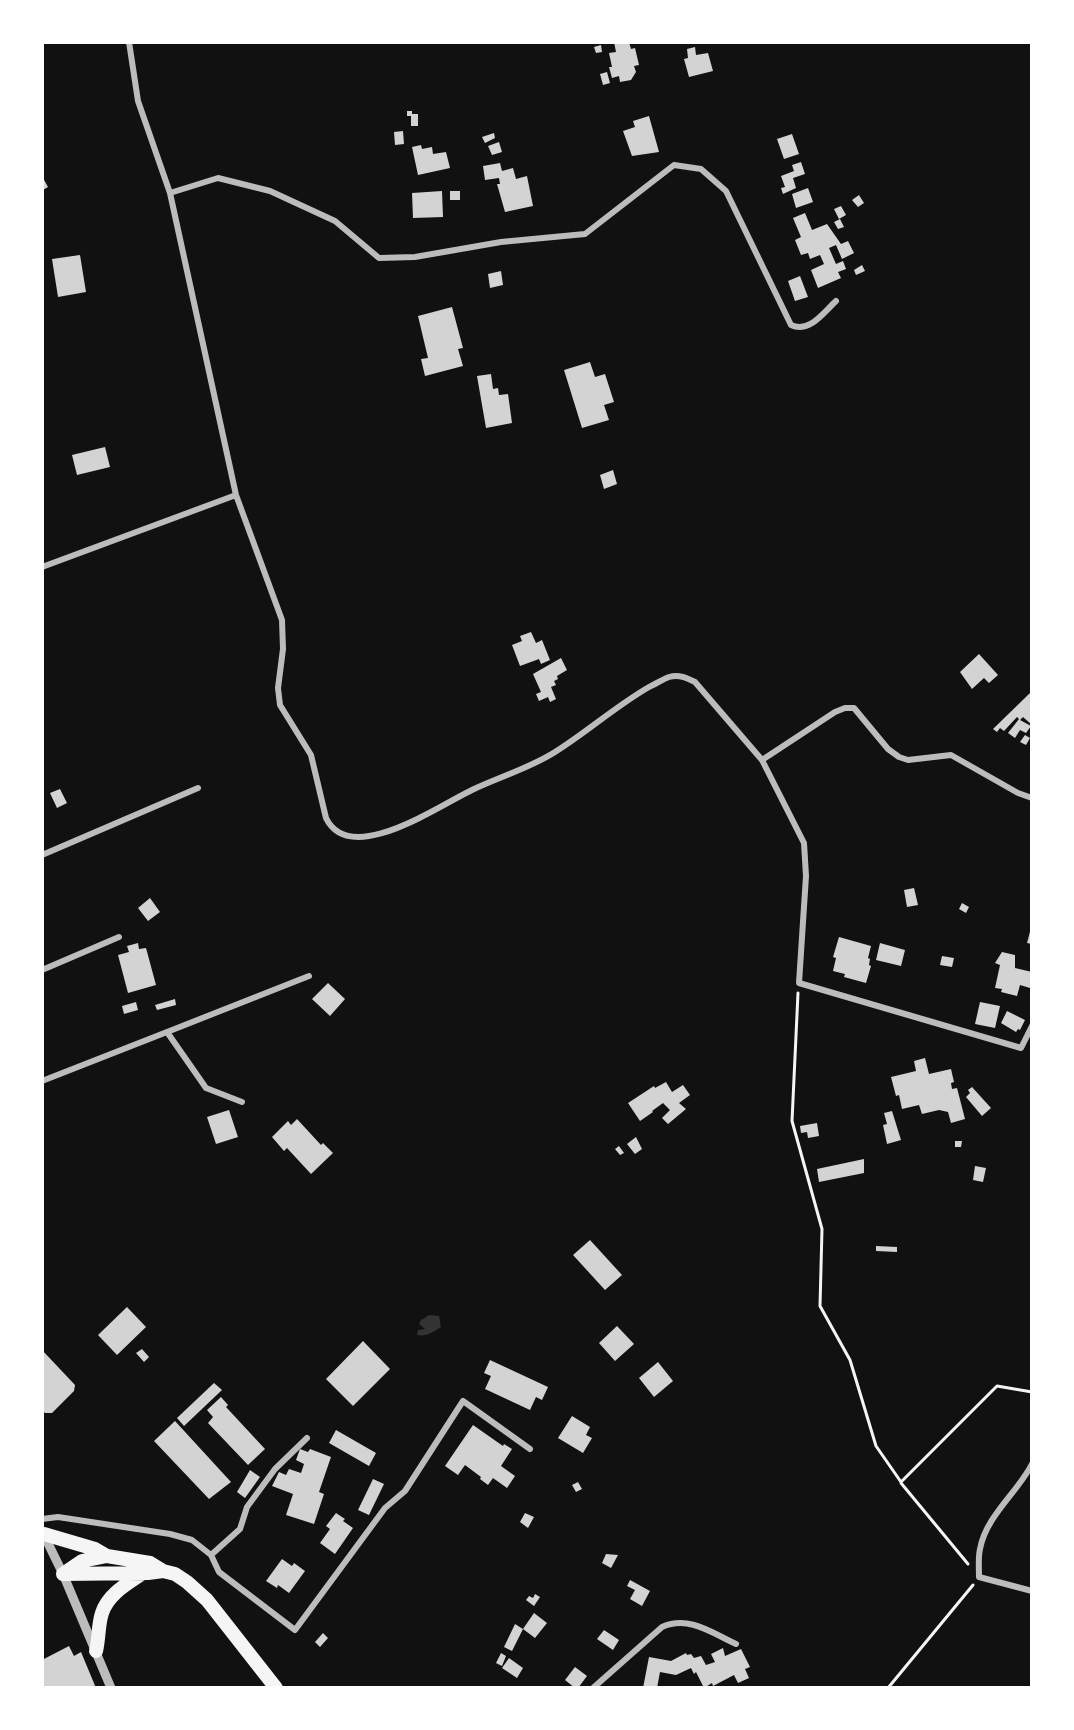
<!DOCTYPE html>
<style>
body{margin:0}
#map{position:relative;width:1074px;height:1730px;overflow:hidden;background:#111;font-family:"Nunito Sans",sans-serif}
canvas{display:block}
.frame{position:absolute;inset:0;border:44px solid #fff;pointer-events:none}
</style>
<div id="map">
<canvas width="1074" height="1730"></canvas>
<div class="frame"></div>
</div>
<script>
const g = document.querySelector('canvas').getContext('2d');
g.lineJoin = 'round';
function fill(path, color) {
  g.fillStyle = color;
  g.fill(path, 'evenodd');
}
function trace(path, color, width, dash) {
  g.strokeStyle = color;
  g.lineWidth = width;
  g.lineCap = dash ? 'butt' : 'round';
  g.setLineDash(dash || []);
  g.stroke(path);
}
const water = new Path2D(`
 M 429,1315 L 439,1316 L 441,1327 C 434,1332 425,1337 417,1335 L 418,1330 L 425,1329 L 419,1324 L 421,1320 Z`);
const building = new Path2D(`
 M 614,42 L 629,42 L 631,49 L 635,48 L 639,65 L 634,66 L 636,72 L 631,80 L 620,82 L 619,76 L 612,78 L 609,67 L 612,67 L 609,53 L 616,52 Z
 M 601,45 L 602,52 L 596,53 L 594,47 Z
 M 695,47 L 696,55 L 708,53 L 713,71 L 689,77 L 684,59 L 688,58 L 687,49 Z
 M 607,72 L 610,83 L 603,85 L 600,74 Z
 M 407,111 L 412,111 L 412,114 L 418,114 L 418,126 L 411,126 L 411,116 L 407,116 Z
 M 649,116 L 659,152 L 632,156 L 623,131 L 635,127 L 633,121 Z
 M 403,131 L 404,144 L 395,145 L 394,132 Z
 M 494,133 L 495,138 L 485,143 L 482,137 Z
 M 792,134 L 799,154 L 784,159 L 777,139 Z
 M 499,142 L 502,152 L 492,155 L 488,146 Z
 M 421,145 L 422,149 L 432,147 L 433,154 L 446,152 L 450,168 L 418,175 L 412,147 Z
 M 801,162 L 805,174 L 793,178 L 796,188 L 783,194 L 781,188 L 785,187 L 781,176 L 794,171 L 792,165 Z
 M 500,163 L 502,171 L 513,168 L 516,179 L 527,176 L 533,206 L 505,212 L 497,184 L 500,184 L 499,178 L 485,180 L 483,166 Z
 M 42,176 L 48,187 L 43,190 L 42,187 Z
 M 808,188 L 813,202 L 796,208 L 792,194 Z
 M 442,191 L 443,217 L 413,218 L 412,193 Z
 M 450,191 L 460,191 L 460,200 L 450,200 Z
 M 859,195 L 864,203 L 858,207 L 852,200 Z
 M 841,206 L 846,215 L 839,219 L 834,209 Z
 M 805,213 L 812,230 L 827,224 L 841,244 L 848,241 L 854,253 L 842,259 L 836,245 L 829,248 L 836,264 L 843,261 L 846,269 L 838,272 L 841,278 L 818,288 L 811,270 L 824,264 L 820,255 L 810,259 L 808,253 L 801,255 L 795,240 L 801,237 L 793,218 Z
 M 840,219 L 844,227 L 838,229 L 834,222 Z
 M 80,255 L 86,292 L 58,297 L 52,259 Z
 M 862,265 L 865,271 L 856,275 L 854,270 Z
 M 501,271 L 503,285 L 490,288 L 488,274 Z
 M 800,276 L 808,297 L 795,301 L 788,281 Z
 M 452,307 L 463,348 L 458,349 L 463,366 L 425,376 L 421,359 L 428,358 L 418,316 Z
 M 590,362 L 595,377 L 605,374 L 614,402 L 604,405 L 609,420 L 582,428 L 564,370 Z
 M 491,374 L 493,389 L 498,388 L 499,395 L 508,394 L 512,423 L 486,428 L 477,376 Z
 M 105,447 L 110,467 L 77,475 L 72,455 Z
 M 613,470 L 617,484 L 604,489 L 600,475 Z
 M 531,632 L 536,643 L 542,640 L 550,660 L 541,664 L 539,659 L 520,666 L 512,645 L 522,641 L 520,636 Z
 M 979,654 L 998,675 L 989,683 L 984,678 L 972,689 L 960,672 Z
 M 561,658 L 567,670 L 557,676 L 558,679 L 554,681 L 556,685 L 551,687 L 556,699 L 550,702 L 548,697 L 539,701 L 536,694 L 541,692 L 533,674 Z
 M 1030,693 L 1032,695 L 1032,725 L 1023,717 L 1020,720 L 1031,726 L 1026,733 L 1020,730 L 1015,738 L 1008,733 L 1019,719 L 1017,717 L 1004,731 L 1000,728 L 997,732 L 993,729 Z
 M 1025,735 L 1030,738 L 1026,745 L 1020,742 Z
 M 60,789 L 67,803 L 57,808 L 50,793 Z
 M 914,888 L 918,905 L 907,907 L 904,890 Z
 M 150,898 L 160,912 L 148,921 L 138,908 Z
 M 962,903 L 969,907 L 966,913 L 959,909 Z
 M 1031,928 L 1032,928 L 1032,944 L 1027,943 Z
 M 839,937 L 871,946 L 868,958 L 870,959 L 869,965 L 871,966 L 866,983 L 844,977 L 845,974 L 833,971 L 836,958 L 833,957 Z
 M 138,943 L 139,949 L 146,948 L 156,985 L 128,993 L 118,955 L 129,952 L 127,946 Z
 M 880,943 L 905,950 L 901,966 L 876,960 Z
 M 1002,952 L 1015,955 L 1015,968 L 1032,972 L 1030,988 L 1020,985 L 1017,996 L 1001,992 L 1002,989 L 995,988 L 1000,965 L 995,963 Z
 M 942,956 L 954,958 L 952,967 L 940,965 Z
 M 328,983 L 345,999 L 330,1016 L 312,999 Z
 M 175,999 L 176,1005 L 157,1010 L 155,1005 Z
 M 136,1002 L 138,1010 L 124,1014 L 122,1006 Z
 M 980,1002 L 1000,1006 L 995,1028 L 975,1024 Z
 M 1007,1011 L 1025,1020 L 1020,1030 L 1018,1029 L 1016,1032 L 1001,1023 Z
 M 925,1058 L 929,1074 L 951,1069 L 954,1082 L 951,1083 L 952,1089 L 957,1088 L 965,1119 L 951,1123 L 948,1112 L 939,1110 L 922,1114 L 919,1105 L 902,1109 L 899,1095 L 896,1096 L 891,1077 L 916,1071 L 914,1061 Z
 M 666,1082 L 672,1092 L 683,1085 L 690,1095 L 679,1103 L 686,1109 L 668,1124 L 662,1118 L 670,1110 L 663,1103 L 652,1111 L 653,1112 L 640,1121 L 628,1103 L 654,1086 L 655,1088 Z
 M 972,1087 L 991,1108 L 982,1116 L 966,1097 L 970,1093 L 968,1090 Z
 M 229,1110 L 238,1137 L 216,1144 L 207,1117 Z
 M 892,1111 L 901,1140 L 887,1144 L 883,1125 L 887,1124 L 884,1113 Z
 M 297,1119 L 321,1145 L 323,1143 L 333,1153 L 311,1174 L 287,1148 L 284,1151 L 272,1137 L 288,1121 L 291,1125 Z
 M 817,1123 L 819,1136 L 808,1138 L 807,1132 L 801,1133 L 800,1126 Z
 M 636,1137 L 642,1149 L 635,1154 L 627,1144 Z
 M 955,1141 L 962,1141 L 961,1147 L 955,1147 Z
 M 619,1146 L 624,1153 L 620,1155 L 615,1149 Z
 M 864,1159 L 864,1173 L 819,1182 L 817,1169 Z
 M 975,1166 L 986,1168 L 983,1182 L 973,1180 Z
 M 590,1240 L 622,1275 L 605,1290 L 573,1255 Z
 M 876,1246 L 897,1247 L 897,1252 L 876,1251 Z
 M 127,1307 L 146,1327 L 117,1355 L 98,1335 Z
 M 617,1326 L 634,1344 L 615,1361 L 599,1343 Z
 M 363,1341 L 390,1369 L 353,1406 L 326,1379 Z
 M 142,1349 L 149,1357 L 144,1362 L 136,1353 Z
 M 42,1350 L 75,1385 L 74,1391 L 52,1413 L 45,1413 L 42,1410 Z
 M 490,1360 L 548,1387 L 542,1400 L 536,1397 L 530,1410 L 485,1389 L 491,1376 L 484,1373 Z
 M 658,1362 L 673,1381 L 654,1397 L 639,1378 Z
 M 214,1383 L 222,1390 L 184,1426 L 177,1418 Z
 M 221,1397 L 228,1405 L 226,1407 L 265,1449 L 248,1465 L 208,1423 L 213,1417 L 207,1410 Z
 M 572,1416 L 590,1427 L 586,1435 L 592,1438 L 583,1453 L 558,1438 Z
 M 175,1421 L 231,1482 L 209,1499 L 154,1441 Z
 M 473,1425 L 503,1446 L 504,1444 L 512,1449 L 501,1466 L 515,1476 L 507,1488 L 493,1478 L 488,1485 L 480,1479 L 481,1477 L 465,1465 L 458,1475 L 445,1466 Z
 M 336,1430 L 376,1453 L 369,1466 L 329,1443 Z
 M 300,1449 L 308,1452 L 310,1449 L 331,1457 L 319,1492 L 324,1494 L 314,1524 L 286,1515 L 293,1494 L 272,1486 L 279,1472 L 286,1475 L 289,1469 L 301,1473 L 304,1464 L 296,1460 Z
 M 250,1470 L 260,1477 L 245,1498 L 237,1492 Z
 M 373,1479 L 384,1484 L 369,1515 L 358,1510 Z
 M 578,1482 L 582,1489 L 576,1492 L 572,1485 Z
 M 336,1513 L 345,1519 L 343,1521 L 353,1528 L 335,1554 L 320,1543 L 330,1529 L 326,1526 Z
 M 525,1513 L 534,1517 L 528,1528 L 520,1522 Z
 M 606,1554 L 618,1555 L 611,1568 L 602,1563 Z
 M 282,1559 L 292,1566 L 294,1563 L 305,1571 L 289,1593 L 278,1585 L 277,1588 L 266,1581 Z
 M 630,1580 L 650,1591 L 642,1606 L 630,1599 L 635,1590 L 627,1586 Z
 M 535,1594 L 540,1597 L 534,1606 L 526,1600 L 529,1596 L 533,1598 Z
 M 534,1613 L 547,1623 L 535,1638 L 523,1629 Z
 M 515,1624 L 523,1629 L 512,1651 L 504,1647 Z
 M 604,1630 L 619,1640 L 613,1650 L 597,1639 Z
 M 323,1633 L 328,1638 L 320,1647 L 315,1642 Z
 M 69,1646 L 74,1656 L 81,1652 L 96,1688 L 42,1688 L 42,1660 Z
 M 723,1648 L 725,1656 L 741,1649 L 750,1667 L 745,1669 L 749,1678 L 738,1683 L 734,1675 L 713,1686 L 712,1683 L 704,1688 L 696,1672 L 694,1674 L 691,1668 L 676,1675 L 660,1672 L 657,1688 L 643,1688 L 649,1657 L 671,1661 L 686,1653 L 687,1655 L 691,1654 L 694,1658 L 701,1656 L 706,1665 L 715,1662 L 711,1654 Z
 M 501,1653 L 506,1656 L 502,1666 L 496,1663 Z
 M 509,1658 L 523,1668 L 517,1678 L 502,1668 Z
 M 575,1667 L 587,1676 L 578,1688 L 575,1688 L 565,1680 Z`);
const path = new Path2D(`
 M 798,993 L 792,1121 L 822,1229 L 820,1306 L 850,1360 L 876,1446 L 901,1482 L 997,1386 L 1032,1392
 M 901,1483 L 968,1564
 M 888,1688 L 973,1585`);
const minor = new Path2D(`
 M 129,42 L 138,101 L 170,193 L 218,178 L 270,191 L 335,221 L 379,258 L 415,257 L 501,242 L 585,234 L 674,165 L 701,169 L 726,191 L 791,325 C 809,334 824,312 836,301
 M 170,193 L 236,495 L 282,620 L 283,649 L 278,688 L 280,705 L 311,755 L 326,818 C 350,868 440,805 472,790 C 499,777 530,768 555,752 C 587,732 616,706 649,687 C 656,684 663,679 669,677 C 679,674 687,678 695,682 L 762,760 L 804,843 L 806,876 L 799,983 L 1021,1048 L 1032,1026
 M 42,567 L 236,495
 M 762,760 L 835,712 L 845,708 L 854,708 L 888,749 L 899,757 L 908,760 L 951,755 L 1018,793 L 1032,798
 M 42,855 L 198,788
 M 42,970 L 119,937
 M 167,1032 L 309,976
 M 42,1081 L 167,1032 L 206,1088 L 242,1102
 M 1032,1464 C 1018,1492 986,1516 980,1549 C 978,1557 979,1568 979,1577 L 1032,1591
 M 42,1519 L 58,1517 L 170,1534 L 192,1540 L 211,1555 L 219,1572 L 295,1630 L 385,1508 L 405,1491 L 463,1401 L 530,1449
 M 211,1555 L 240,1529 L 247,1507 L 275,1469 L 307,1438
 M 593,1688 L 662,1627 C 689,1615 712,1633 736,1644`);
const tertiary = new Path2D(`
 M 42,1531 L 63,1574 L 111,1688`);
const trunk = new Path2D(`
 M 44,1534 L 95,1549 L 107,1556
 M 63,1574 L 82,1561 L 107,1556 L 150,1563 L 163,1571 L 175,1574 L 187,1582 L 207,1600 L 276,1688
 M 63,1574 L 148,1573 L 163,1571
 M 96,1651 C 99,1639 98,1625 102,1613 C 108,1594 127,1584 143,1573`);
fill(water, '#333');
fill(building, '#d3d3d3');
trace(path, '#f5f5f5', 3);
trace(minor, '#bcbcbc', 6);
trace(tertiary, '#bcbcbc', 9);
trace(trunk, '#f5f5f5', 14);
</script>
